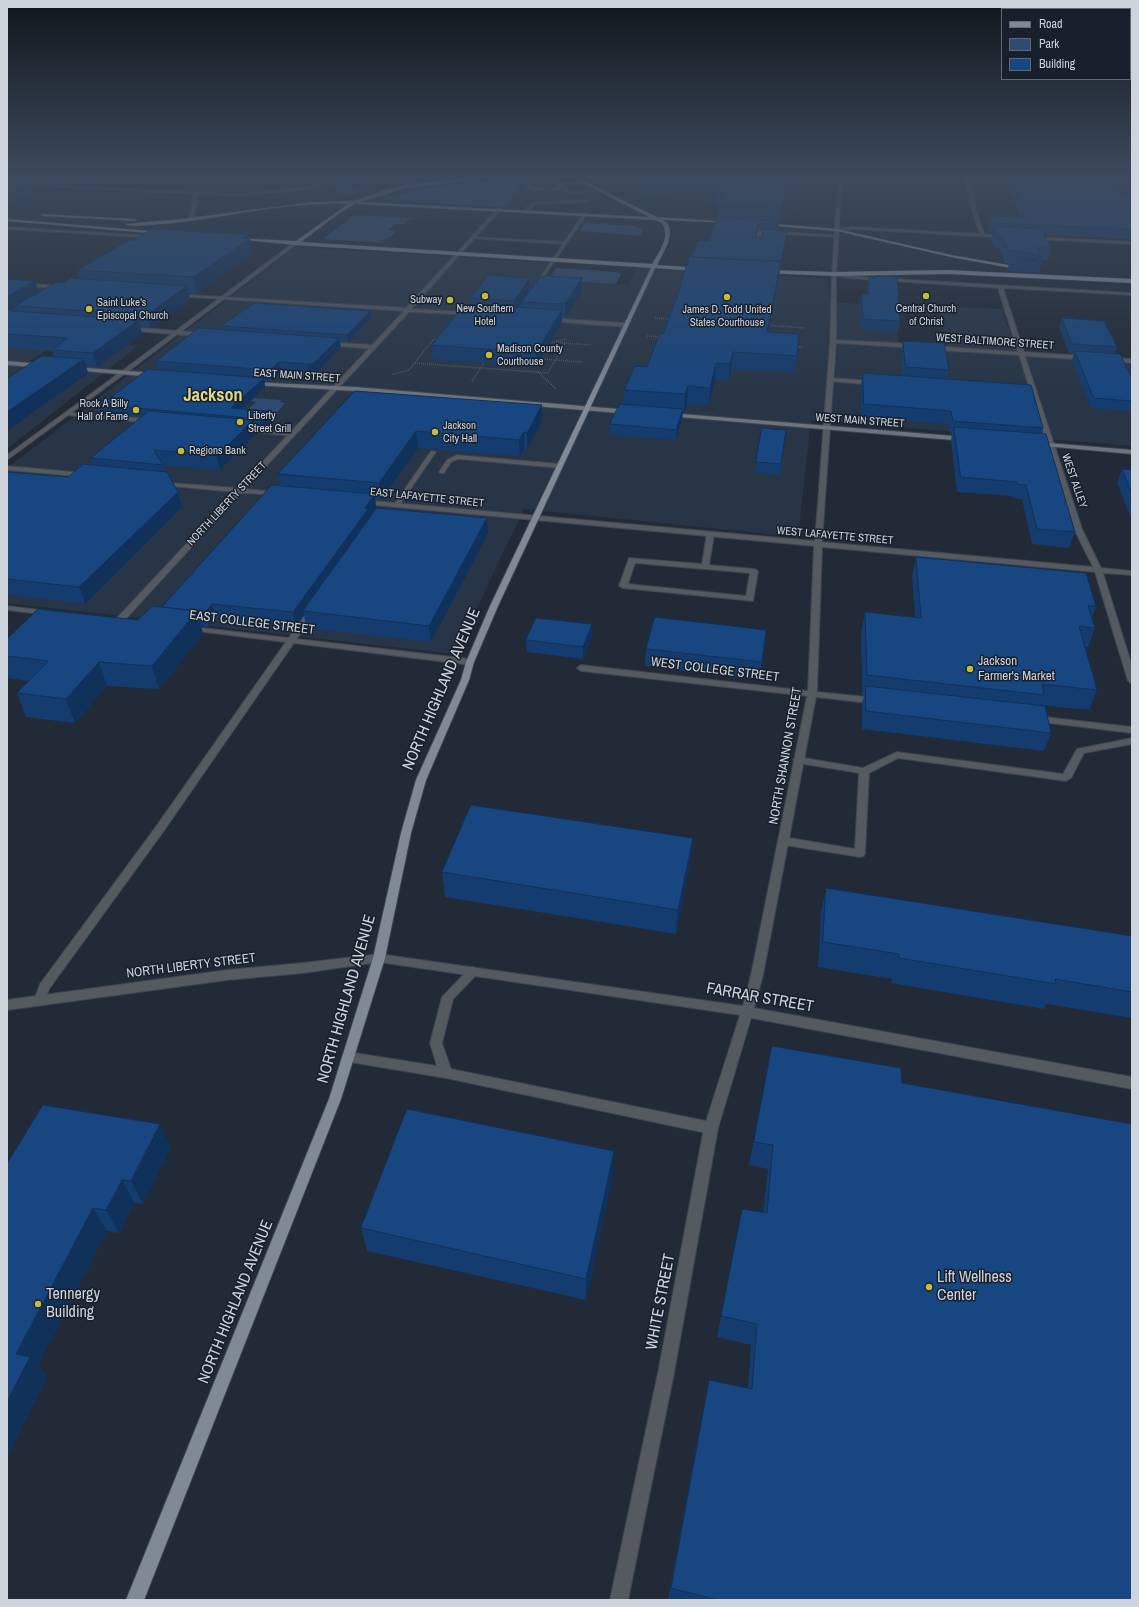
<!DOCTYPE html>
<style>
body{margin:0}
#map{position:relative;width:1139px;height:1607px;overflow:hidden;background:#212a36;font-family:"Archivo Narrow",sans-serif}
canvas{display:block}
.frame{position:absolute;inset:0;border:8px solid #ced4dc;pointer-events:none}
.legend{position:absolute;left:1001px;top:8px;width:130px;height:72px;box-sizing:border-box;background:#17202c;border:1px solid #606872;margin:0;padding:5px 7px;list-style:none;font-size:12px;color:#ced4dc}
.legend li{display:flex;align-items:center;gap:8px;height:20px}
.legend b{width:20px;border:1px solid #606872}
</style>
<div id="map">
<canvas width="1139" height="1607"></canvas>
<div class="frame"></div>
<ul class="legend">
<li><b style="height:5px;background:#808996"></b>Road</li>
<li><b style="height:11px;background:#2e4b72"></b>Park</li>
<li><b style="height:11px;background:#174680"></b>Building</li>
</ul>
</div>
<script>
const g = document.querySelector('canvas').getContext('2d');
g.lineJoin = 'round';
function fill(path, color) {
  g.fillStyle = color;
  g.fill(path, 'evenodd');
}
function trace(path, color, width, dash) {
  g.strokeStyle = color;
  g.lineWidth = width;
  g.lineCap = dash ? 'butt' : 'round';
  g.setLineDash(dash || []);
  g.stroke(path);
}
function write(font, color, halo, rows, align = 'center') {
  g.font = font + ' "Archivo Narrow",sans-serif';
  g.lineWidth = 3;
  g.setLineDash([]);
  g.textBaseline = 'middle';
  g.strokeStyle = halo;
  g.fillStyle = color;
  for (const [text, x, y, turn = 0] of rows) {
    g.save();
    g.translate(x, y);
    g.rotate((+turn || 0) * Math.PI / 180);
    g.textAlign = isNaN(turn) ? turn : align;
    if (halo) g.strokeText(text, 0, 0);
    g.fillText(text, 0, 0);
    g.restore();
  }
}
const built = new Path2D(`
 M 296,247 L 549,263 L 538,280 L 629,285 L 636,268 L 826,279 L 831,302 L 895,306 L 899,347 L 947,350 L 939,306 L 1001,309 L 1019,356 L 1132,363 L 1132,446 L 811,420 L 798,537 L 524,509 L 455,654 L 7,603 L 7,468 Z
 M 7,285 L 62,289 L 81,328 L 19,368 L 58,371 L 99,343 L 138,346 L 7,449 Z`);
const green = new Path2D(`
 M 519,177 L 523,181 L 505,207 L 384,200 L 383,198 L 424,189 Z
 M 342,179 L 359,191 L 359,192 L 347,197 L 326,181 Z
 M 355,215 L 411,218 L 404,224 L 395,224 L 388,230 L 397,231 L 389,238 L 379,241 L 385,242 L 383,243 L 323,239 Z
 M 585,223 L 633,226 L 642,229 L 643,232 L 641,236 L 580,231 Z
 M 556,268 L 617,272 L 621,274 L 616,284 L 548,280 Z
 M 254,398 L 281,400 L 280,402 L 285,403 L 274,416 L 244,413 L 256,402 L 251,401 Z`);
const pathFar1 = new Path2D(`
 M 703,206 L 710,191
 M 793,211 L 797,196`);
const path = new Path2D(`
 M 655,318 L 672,319
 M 767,325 L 804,328
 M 647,336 L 660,337
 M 556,341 L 567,339
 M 548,342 L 591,345
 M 795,347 L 802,347
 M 541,359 L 582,362
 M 415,363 L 548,373 L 565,343
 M 538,372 L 556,389
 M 393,374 L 409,370 L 433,340 L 439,338
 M 472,381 L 484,363`);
const service = new Path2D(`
 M 302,175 L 306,175 L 319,186 L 311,189 L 240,196 L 198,194 L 193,219 L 191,220 L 189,219 L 194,194 L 29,185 L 240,194 L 314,186 Z
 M 408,175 L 418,175 L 396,179 L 394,178 Z
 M 520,175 C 525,175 528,178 533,179 C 544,182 550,175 561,183 L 585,181 L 584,183 L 563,185 L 572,192 L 603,190 L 571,194 L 564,190 L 553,190 L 554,188 L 561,188 L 556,186 L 557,184 L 553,181 L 533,181 L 529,187 L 543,188 L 544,190 L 527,189 L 525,188 L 530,180 Z
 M 588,200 L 589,202 L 537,204 L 527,211 L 524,210 L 531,204 L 537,202 Z
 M 584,213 L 587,214 L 536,288 L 534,287 L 563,244 L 472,238 L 474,237 L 564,242 Z
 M 760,231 L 837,235 L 839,236 L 837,237 L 762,233 L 760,243 L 758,244 L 756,243 L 758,232 Z
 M 127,327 L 205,333 L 208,335 L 205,337 L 125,330 Z
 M 327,342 L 373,345 L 376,347 L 373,349 L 325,345 L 325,343 Z
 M 830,378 L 874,381 L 877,383 L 874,385 L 828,381 L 828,379 Z
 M 67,412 L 151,419 L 154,421 L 151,423 L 65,415 L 65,413 Z
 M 243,428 L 292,432 L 295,434 L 292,436 L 241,431 L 240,430 Z
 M 431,451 L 436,452 L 398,507 L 394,507 L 393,506 Z
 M 457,455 L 560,464 L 563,466 L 560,468 L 458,459 L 451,462 L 444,473 L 440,473 L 439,472 L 447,460 Z
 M 707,533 L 714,535 L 709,565 L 754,569 L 758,571 L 753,601 L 623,588 L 619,586 L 629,558 L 702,564 ZM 635,563 L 750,573 L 746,596 L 628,584 Z
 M 309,609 L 312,609 L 316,611 L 163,832 L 49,989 L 44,1003 L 40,1005 L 36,1003 L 34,1000 L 40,984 L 155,828 Z
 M 1132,738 L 1132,744 L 1084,753 L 1071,778 L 1066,781 L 898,758 L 869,773 L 865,853 L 864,856 L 860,857 L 784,845 L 779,841 L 784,837 L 855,849 L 859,773 L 798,763 L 793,760 L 795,758 L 798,757 L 863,768 L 897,752 L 1063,774 L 1077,749 Z
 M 473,967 L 477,969 L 479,972 L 453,999 L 442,1043 L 451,1069 L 711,1122 L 716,1124 L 718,1128 L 716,1132 L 711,1134 L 446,1078 L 344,1061 L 342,1057 L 344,1053 L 348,1052 L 437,1066 L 430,1043 L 442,997 L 469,969 Z`);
const minor = new Path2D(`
 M 56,175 L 62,175 L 7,196 L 7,194 Z
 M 842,175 L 846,175 L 841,193 L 839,228 L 852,227 L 980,234 L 972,211 L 965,175 L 969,175 L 976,211 L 984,234 L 1007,237 L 1005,238 L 852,229 L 839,231 L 836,273 L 860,277 L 1132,293 L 1132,295 L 1003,288 L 1024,352 L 1087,356 L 1090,358 L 1087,360 L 1025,356 L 1082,529 L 1101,568 L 1132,571 L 1132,575 L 1103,573 L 1132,666 L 1132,684 L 1128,681 L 1095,572 L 822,547 L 817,692 L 877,698 L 881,701 L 877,704 L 816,697 L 763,975 L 754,1008 L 1132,1077 L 1132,1089 L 751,1018 L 718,1128 L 674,1373 L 628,1600 L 610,1600 L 658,1373 L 704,1128 L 740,1015 L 379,962 L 303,973 L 227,980 L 7,1010 L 7,1000 L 227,970 L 303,963 L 379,954 L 743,1006 L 751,975 L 807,696 L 581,671 L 577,668 L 581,665 L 808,691 L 814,546 L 363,504 L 360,502 L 363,500 L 815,541 L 830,341 L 832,274 L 837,193 ZM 836,276 L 860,279 L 998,288 L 1018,352 L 933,346 L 930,348 L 933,350 L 1019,355 L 1074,529 L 1093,567 L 822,542 L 836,343 L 915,348 L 918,346 L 915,344 L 836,340 Z
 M 498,208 L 501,209 L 411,309 L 470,312 L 472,315 L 409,312 L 245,489 L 278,492 L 281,494 L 280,495 L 241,493 L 122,623 L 116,623 L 116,619 L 235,492 L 160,485 L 157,483 L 158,482 L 238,488 L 404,311 L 176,296 L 174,294 L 406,308 Z
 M 1033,237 L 1132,242 L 1132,244 L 1031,239 Z
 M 7,283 L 63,286 L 65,287 L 63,288 L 7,285 Z
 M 549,318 L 625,323 L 628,325 L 625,327 L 547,321 Z
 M 1110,358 L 1132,359 L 1132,363 L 1108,361 L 1107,360 Z
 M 122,371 L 127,372 L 7,460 L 7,455 Z
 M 7,466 L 85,473 L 88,475 L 85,477 L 7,470 Z
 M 7,606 L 49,611 L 53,613 L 49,615 L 7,610 Z
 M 185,626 L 470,659 L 474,662 L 470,665 L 188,630 L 185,630 Z
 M 1036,716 L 1132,727 L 1132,733 L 1033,721 L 1031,719 L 1033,717 Z`);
const tertiary = new Path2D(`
 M 7,227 L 154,236 L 156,237 L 154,238 L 7,229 Z
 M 293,243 L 297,244 L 126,373 L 122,373 L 122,371 Z`);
const secondary = new Path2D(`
 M 7,361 L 41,364 L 44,366 L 41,368 L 7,365 Z
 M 73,367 L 155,373 L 158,375 L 155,377 L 71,370 L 70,369 Z
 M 251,382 L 355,387 L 630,410 L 633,412 L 630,414 L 355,391 L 253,385 L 251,384 Z
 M 669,413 L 965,437 L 968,439 L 965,441 L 667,416 L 667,414 Z
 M 1036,442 L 1132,450 L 1132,454 L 1034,445 L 1033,444 Z`);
const primary = new Path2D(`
 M 654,265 L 656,266 L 498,606 L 474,662 L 469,680 L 426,780 L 411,833 L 385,958 L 341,1099 L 144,1600 L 126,1600 L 329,1099 L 373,958 L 401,833 L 416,780 L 461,680 L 466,662 L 490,606 L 652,266 Z`);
const trunk = new Path2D(`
 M 495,175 L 510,175 L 407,188 L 360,202 L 649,217 L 567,175 L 572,175 L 657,217 L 732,222 L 730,223 L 663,220 C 679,230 663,253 657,265 L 702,268 L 700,271 L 295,245 L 234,239 L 236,238 L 296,241 L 348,204 C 287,201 225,218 164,224 C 155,224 132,228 125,224 L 181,219 L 313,202 L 354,201 L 385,190 L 407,185 ZM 355,204 L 655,220 L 662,223 C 671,237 659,252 652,264 L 301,242 L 337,215 Z
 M 40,214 L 135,219 L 137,220 L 135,221 L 42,216 Z
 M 7,219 L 161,232 L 163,233 L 161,234 L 7,221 Z
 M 763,223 L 837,229 L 951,255 L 1025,268 L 1022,270 L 951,257 L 837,231 L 761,225 Z
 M 765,270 L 834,272 L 948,270 L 1132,279 L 1132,283 L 948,274 L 834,276 L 763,273 Z`);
const wall = new Path2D(`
 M 646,175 L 783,175 L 780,185 L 787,185 L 786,198 L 779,222 L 777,230 L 787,231 L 786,238 L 768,332 L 797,356 L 794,373 L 731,369 L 728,381 L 715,380 L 709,405 L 687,404 L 684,412 L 683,412 L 682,419 L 676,440 L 610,435 L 610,424 L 623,404 L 624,390 L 647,367 L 663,334 L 679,291 L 680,286 L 692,257 L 709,241 L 718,218 L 720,204 L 715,204 L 716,191 L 717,187 L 640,197 ZM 757,231 L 763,231 L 762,236 L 758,238 L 756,236 Z
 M 1003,175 L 1087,175 L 1132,198 L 1132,239 L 1044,235 L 1051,248 L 1048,260 L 1042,260 L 1039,273 L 1009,271 L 1008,268 L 1009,263 L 1005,263 L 1000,248 L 994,248 L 991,238 L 993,233 L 990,233 L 988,226 L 990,216 L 1021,217 Z
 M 247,235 L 252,254 L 197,294 L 189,293 L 190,299 L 150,328 L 140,327 L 142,334 L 97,367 L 86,366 L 88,373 L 7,431 L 7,379 L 54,357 L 52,351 L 7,348 L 7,279 L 39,293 L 64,283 L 80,279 L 78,270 L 134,240 ZM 16,307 L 17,312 L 12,311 L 10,310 Z
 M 875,276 L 900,321 L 898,332 L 861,330 L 860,305 L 862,294 L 867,294 L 867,288 L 869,278 L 875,278 Z
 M 530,278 L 530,290 L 582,291 L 565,318 L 562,317 L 562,323 L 536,367 L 433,359 L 432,345 L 470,304 L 470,298 Z
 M 370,311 L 371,318 L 348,342 L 340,341 L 341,348 L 316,373 L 309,375 L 281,373 L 272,381 L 264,380 L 265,387 L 242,409 L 270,420 L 262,428 L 254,427 L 256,434 L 220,470 L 163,465 L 164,472 L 178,492 L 182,507 L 85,604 L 7,594 L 7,472 L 68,477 L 93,465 L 91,458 L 141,417 L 105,414 L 102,405 L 158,370 L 156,361 L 222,329 L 221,326 Z
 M 1062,318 L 1117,347 L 1115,353 L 1132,378 L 1132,411 L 1091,408 L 1072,360 L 1074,354 L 1069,353 L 1059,327 Z
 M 903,341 L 949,370 L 947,379 L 1043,428 L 1042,434 L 1075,532 L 1069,548 L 1032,544 L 1022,499 L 1013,498 L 1012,496 L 957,492 L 951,441 L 952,434 L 950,434 L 948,424 L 861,417 L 861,385 L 863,373 L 902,375 L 901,355 Z
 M 355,391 L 542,405 L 542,421 L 527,449 L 524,449 L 520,456 L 418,448 L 381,500 L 375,500 L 376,508 L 488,534 L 431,642 L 306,628 L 304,615 L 296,627 L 216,618 L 209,627 L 201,626 L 203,634 L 159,689 L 107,686 L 75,723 L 26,717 L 17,693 L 29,681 L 7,678 L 7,639 L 137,620 L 162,607 L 280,485 L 278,474 Z
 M 786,430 L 780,475 L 755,472 L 756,462 Z
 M 1122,469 L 1132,470 L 1132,520 L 1117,483 Z
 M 916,557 L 1096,606 L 1092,617 L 1095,628 L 1088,647 L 1085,647 L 1097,690 L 1089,710 L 1040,705 L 1051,733 L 1044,751 L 862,729 L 862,704 L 864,696 L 862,696 L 861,632 L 865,612 L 915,617 L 912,576 Z
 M 766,630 L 759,680 L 645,666 L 646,649 Z
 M 592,636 L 583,659 L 527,652 L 526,640 Z
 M 690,862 L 676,934 L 445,897 L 442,872 Z
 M 826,888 L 1132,936 L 1132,1018 L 1046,1004 L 1044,1009 L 891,983 L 892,979 L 818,967 L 821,913 Z
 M 772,1046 L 902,1083 L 1132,1600 L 668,1600 L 705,1400 L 709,1380 L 748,1388 L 751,1345 L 717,1337 L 742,1209 L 763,1213 L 768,1169 L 749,1165 Z
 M 171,1147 L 143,1204 L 134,1203 L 119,1233 L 107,1231 L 38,1365 L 47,1377 L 7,1458 L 7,1164 Z
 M 613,1174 L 586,1300 L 367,1251 L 361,1228 Z`);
const shadedWall = new Path2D(`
 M 717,175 L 723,175 L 722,187 L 640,197 L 640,185 Z
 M 781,175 L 783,175 L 777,198 L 779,185 Z
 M 31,184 L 33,193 L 7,205 L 7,194 Z
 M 787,185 L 786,198 L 779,222 L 781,209 Z
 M 787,231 L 786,238 L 780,269 L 781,262 Z
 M 247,235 L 248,240 L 250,239 L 252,254 L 197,294 L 193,277 Z
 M 781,261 L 779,276 L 765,349 L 767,332 Z
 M 530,278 L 530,291 L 522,302 L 522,304 L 515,314 L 514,301 Z
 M 582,278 L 582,291 L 565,318 L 565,304 Z
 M 35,281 L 39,293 L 15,306 L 16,307 L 7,312 L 7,297 Z
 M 187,286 L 190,299 L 150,328 L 147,315 Z
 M 562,310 L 562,323 L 536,367 L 536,353 Z
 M 370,311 L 371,318 L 348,342 L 347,335 Z
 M 139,320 L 142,334 L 97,367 L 93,353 Z
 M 339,338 L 341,348 L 316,373 L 309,375 L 308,364 Z
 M 733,352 L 731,369 L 728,381 L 730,364 Z
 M 84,359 L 88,373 L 7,431 L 7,412 Z
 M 279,362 L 281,373 L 272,381 L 270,370 Z
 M 716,363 L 715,380 L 709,405 L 710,388 Z
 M 264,378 L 265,387 L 233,417 L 231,408 Z
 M 688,386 L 687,404 L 684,412 L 685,394 Z
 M 542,405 L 542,421 L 527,449 L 527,433 Z
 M 683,409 L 682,419 L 676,440 L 676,430 Z
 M 268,411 L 270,420 L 262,428 L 260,419 Z
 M 253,420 L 256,434 L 220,470 L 217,456 Z
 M 416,431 L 418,448 L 381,500 L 379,483 Z
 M 524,432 L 524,449 L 520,456 L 519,440 Z
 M 178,492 L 182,507 L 85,604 L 79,587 Z
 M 375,494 L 376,508 L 303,611 L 304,615 L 296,627 L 293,612 Z
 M 487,518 L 488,534 L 431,642 L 429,626 Z
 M 212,604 L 216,618 L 209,627 L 205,613 Z
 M 197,611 L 203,634 L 159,689 L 152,666 Z
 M 592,624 L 592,636 L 583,659 L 583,647 Z
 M 99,662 L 107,686 L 75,723 L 66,699 Z
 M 693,838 L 690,862 L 676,934 L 678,910 Z
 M 160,1124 L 171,1147 L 143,1204 L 131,1181 Z
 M 614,1151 L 613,1174 L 586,1300 L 586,1279 Z
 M 122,1180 L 134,1203 L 119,1233 L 106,1210 Z
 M 93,1208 L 107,1231 L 38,1365 L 47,1377 L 7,1458 L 7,1402 L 16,1354 Z`);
const building = new Path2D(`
 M 646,175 L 717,175 L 640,185 Z
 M 723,175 L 781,175 L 779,185 L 787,185 L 781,209 L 719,206 L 724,192 L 716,191 Z
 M 1009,175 L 1087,175 L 1132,198 L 1132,229 L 992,223 L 990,216 L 1027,218 Z
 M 18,183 L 31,184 L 7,194 L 7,188 Z
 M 717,218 L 779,221 L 778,224 L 758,224 L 755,236 L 758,238 L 762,236 L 764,228 L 787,231 L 781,262 L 692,257 L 697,243 L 700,241 L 709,241 Z
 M 994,226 L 1041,229 L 1051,248 L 1038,248 L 1042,261 L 1012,259 L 1011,256 L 1035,260 L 1040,257 L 1038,255 L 1008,250 L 1003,236 L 997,236 Z
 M 152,229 L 236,234 L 247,235 L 242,238 L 250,239 L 193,277 L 78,270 L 130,240 L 134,240 Z
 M 690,257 L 781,261 L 767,332 L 799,334 L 797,356 L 733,352 L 730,364 L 716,363 L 710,388 L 688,386 L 685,394 L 624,390 L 635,366 L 647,367 L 660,333 L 663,334 L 681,286 L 680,286 Z
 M 489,275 L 530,278 L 514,301 L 470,298 Z
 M 541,276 L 582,278 L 565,304 L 522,302 Z
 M 875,276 L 897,277 L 900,321 L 863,319 L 862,294 L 869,294 L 869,278 L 875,278 Z
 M 71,278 L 187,286 L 147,315 L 15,306 L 57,282 L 64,283 Z
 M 7,279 L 35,281 L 7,297 Z
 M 255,303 L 370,311 L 347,335 L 221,326 Z
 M 465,304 L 562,310 L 536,353 L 432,345 Z
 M 7,308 L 12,311 L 139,320 L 93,353 L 52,350 L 68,338 L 7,334 Z
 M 1062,318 L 1104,321 L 1117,347 L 1072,344 Z
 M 199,328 L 339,338 L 314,363 L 308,364 L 279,362 L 270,370 L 156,361 Z
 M 903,341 L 944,343 L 949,370 L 906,367 Z
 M 1075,351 L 1120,354 L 1132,378 L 1132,401 L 1094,398 Z
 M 42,356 L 84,359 L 7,412 L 7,379 Z
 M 148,369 L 264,378 L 231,408 L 268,411 L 260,419 L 102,405 Z
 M 863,373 L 1031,385 L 1043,428 L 953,421 L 951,411 L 864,404 Z
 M 355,391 L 542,405 L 527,433 L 524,432 L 519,440 L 416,431 L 379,483 L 278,474 Z
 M 620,404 L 683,409 L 676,430 L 610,424 Z
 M 149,411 L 253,420 L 217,456 L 154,450 L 163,465 L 91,458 Z
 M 954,427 L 1046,434 L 1075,532 L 1037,529 L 1026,485 L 1017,484 L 1017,482 L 961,477 Z
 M 762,428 L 786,430 L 781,464 L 756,462 Z
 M 83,464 L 167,472 L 178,492 L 79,587 L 7,579 L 7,472 L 68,477 Z
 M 1122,469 L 1132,470 L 1132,493 Z
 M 272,485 L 375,494 L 365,508 L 368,509 L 293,612 L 212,604 L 205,613 L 196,612 L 197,611 L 162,607 Z
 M 377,508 L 487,518 L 429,626 L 303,611 Z
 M 916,557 L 1086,573 L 1096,606 L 1088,606 L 1095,628 L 1079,626 L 1097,690 L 1042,684 L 1044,695 L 867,675 L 865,612 L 921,618 Z
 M 153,606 L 197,611 L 152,666 L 99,662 L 66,699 L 17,693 L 48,661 L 7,656 L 7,639 L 38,609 L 137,620 Z
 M 655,617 L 766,630 L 762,662 L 646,649 Z
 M 536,618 L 592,624 L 583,647 L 526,640 Z
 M 866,686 L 1045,706 L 1051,733 L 866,711 Z
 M 471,805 L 693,838 L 678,910 L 442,872 Z
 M 826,888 L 1132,936 L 1132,992 L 1055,979 L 1056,984 L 899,958 L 899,954 L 823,942 Z
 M 772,1046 L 901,1068 L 902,1083 L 1132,1124 L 1132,1600 L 717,1600 L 671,1588 L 709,1380 L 752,1389 L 757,1324 L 721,1316 L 742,1209 L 767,1213 L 773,1145 L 754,1142 Z
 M 43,1105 L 160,1124 L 131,1181 L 122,1180 L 106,1210 L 93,1208 L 16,1354 L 30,1357 L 7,1402 L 7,1164 Z
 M 407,1109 L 614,1151 L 586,1279 L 361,1228 Z`);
const markers = [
 [485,296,4,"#c3bd3e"],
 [926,296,4,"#c3bd3e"],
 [727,297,4,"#c3bd3e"],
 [450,300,4,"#c3bd3e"],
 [89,309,4,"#c3bd3e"],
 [489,355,4,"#c3bd3e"],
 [136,410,4,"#c3bd3e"],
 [240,422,4,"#c3bd3e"],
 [435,432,4,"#c3bd3e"],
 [181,451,4,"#c3bd3e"],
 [970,669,4,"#c3bd3e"],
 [929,1287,4,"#c3bd3e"],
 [38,1304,4,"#c3bd3e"]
];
const farPoinames = [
 ["Subway",442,300,"right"],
 ["Saint Luke's",97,303],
 ["Episcopal Church",97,316],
 ["New Southern",485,309,"center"],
 ["Hotel",485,322,"center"],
 ["Central Church",926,309,"center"],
 ["of Christ",926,322,"center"],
 ["James D. Todd United",727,310,"center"],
 ["States Courthouse",727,323,"center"],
 ["Madison County",497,349],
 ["Courthouse",497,362],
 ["Rock A Billy",128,404,"right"],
 ["Hall of Fame",128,417,"right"],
 ["Liberty",248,416],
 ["Street Grill",248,429],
 ["Jackson",443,426],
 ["City Hall",443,439],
 ["Regions Bank",189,451]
];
const farStreetnames = [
 ["WEST BALTIMORE STREET",995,342,4],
 ["EAST MAIN STREET",297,376,4],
 ["WEST MAIN STREET",860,421,4],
 ["WEST ALLEY",1074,481,71],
 ["EAST LAFAYETTE STREET",427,498,6],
 ["NORTH LIBERTY STREET",227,504,-47],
 ["WEST LAFAYETTE STREET",835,536,5]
];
const streetNames = [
 ["EAST COLLEGE STREET",252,623,7],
 ["WEST COLLEGE STREET",715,670,7],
 ["NORTH SHANNON STREET",786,756,-80],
 ["NORTH LIBERTY STREET",191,966,-7]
];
const poiNames = [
 ["Jackson",978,662],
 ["Farmer's Market",978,677]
];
const nearStreetnames = [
 ["NORTH HIGHLAND AVENUE",442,689,-67],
 ["FARRAR STREET",760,998,10],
 ["NORTH HIGHLAND AVENUE",347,999,-74],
 ["NORTH HIGHLAND AVENUE",236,1302,-68],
 ["WHITE STREET",661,1302,-79]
];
const nearPoinames = [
 ["Lift Wellness",937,1278],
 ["Center",937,1296],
 ["Tennergy",46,1295],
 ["Building",46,1313]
];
const farTownnames = [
 ["Jackson",213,396]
];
fill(built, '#283546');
fill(green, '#2e4b72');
trace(service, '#3d4551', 2);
trace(minor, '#3d4551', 2);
trace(tertiary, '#3d4551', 2);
trace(secondary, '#3d4551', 2);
trace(primary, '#3d4551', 2);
trace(trunk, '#3d4551', 1);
trace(pathFar1, '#7d848e', 1, [0.5, 1]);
trace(path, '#7d848e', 1.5, [0.5, 1.5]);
fill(service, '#555960');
fill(minor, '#555960');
fill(tertiary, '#555960');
fill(secondary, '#6d747e');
fill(primary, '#808996');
fill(trunk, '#8892a0');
fill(wall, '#143c6e');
fill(shadedWall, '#10315a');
fill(building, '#174680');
trace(building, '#10315a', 1);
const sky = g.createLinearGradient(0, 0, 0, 400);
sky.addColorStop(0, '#12171e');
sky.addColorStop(0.44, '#3d4a5d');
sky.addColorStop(1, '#3d4a5d00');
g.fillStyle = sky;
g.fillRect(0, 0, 1139, 400);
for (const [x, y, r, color] of markers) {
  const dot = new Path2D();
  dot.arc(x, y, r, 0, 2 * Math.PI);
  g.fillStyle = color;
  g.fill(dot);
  trace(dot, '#17202c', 1.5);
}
write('11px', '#ced4dc', '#17202c', farPoinames, 'left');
write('11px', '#ced4dc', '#17202c', farStreetnames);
write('13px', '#ced4dc', '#17202c', streetNames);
write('13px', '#ced4dc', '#17202c', poiNames, 'left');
write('16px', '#ced4dc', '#17202c', nearStreetnames);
write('16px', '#ced4dc', '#17202c', nearPoinames, 'left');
write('bold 18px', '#dcd98a', '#17202c', farTownnames);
</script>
